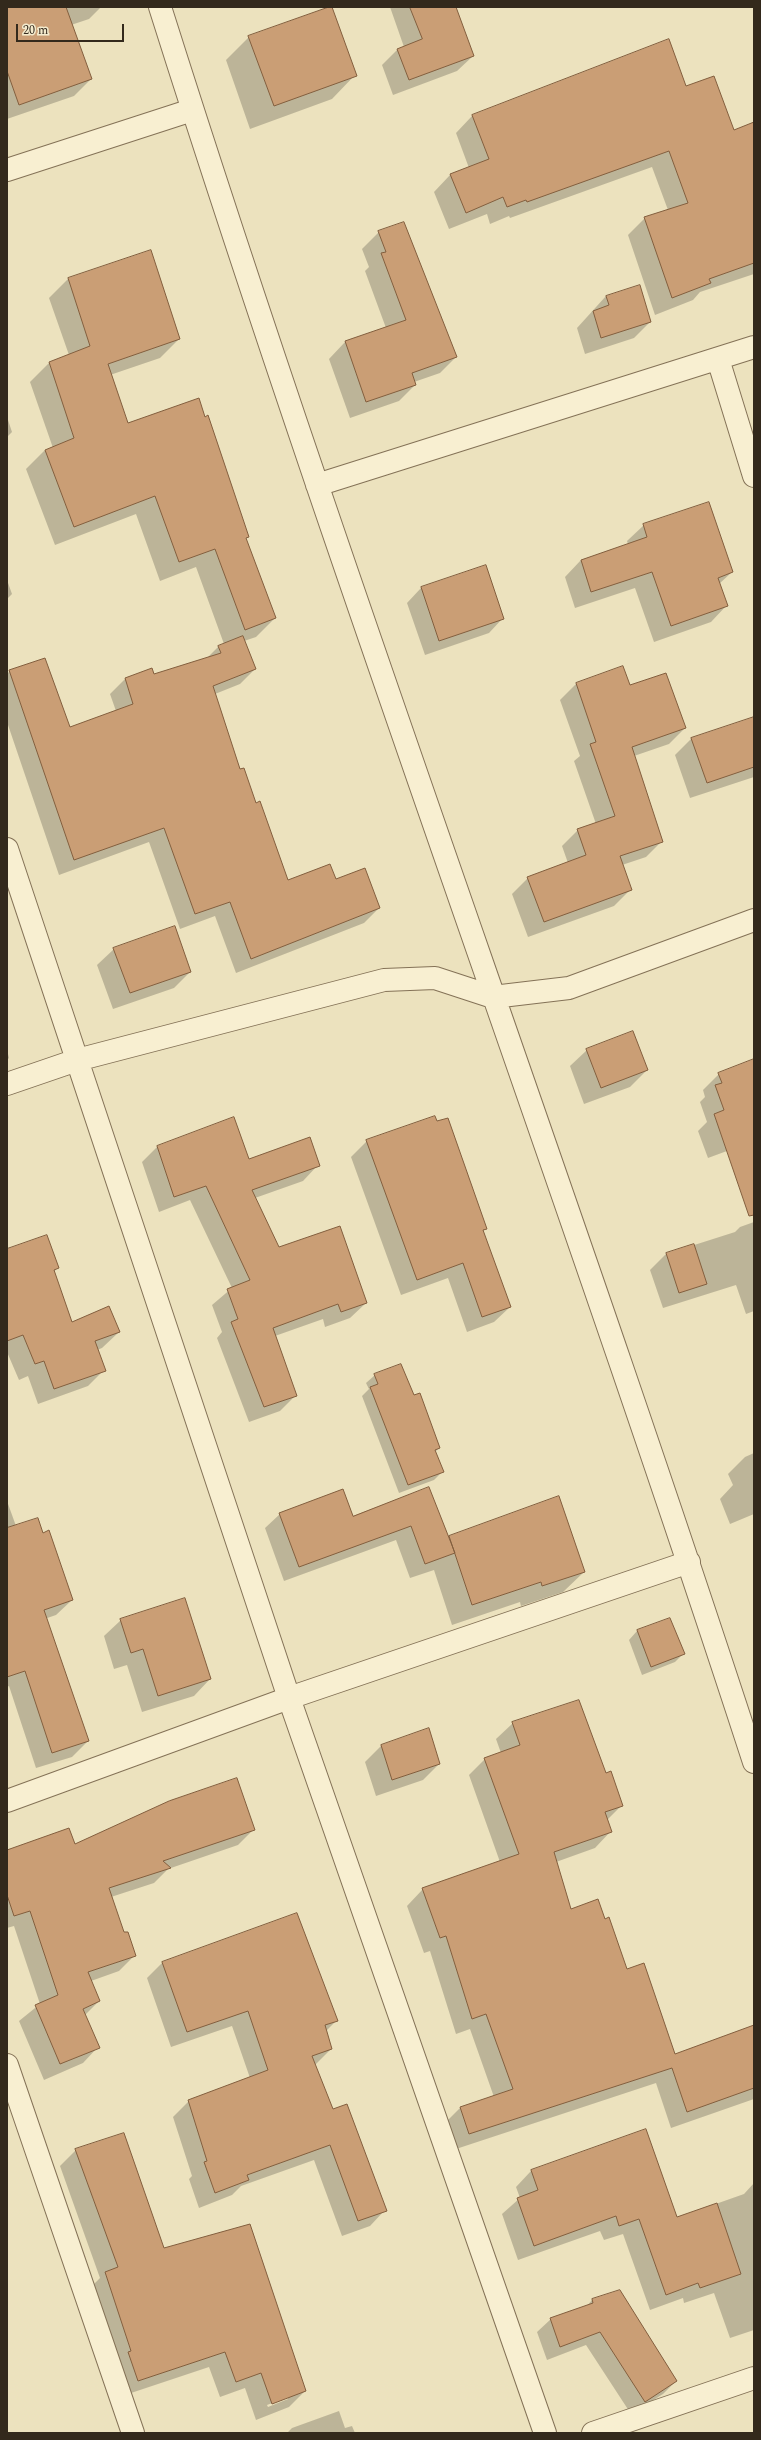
<!DOCTYPE html>
<style>
body{margin:0}
#map{position:relative;width:761px;height:2440px;overflow:hidden;background:#ece2be;font-family:Spectral,serif}
canvas{display:block}
.frame{position:absolute;inset:0;border:8px solid #33291c;pointer-events:none}
.scale{position:absolute;left:16px;top:24px;width:108px;height:18px;box-sizing:border-box;border:2px solid #33291c;border-top:0;padding-left:5px;font-size:12px;line-height:14px;white-space:nowrap;color:#33291c;-webkit-text-stroke:3px #f4ebcd;paint-order:stroke}
</style>
<div id="map">
<canvas width="761" height="2440"></canvas>
<div class="frame"></div>
<div class="scale">20 m</div>
</div>
<script>
const g = document.querySelector('canvas').getContext('2d');
g.lineJoin = 'round';
function fill(path, color) {
  g.fillStyle = color;
  g.fill(path, 'evenodd');
}
function trace(path, color, width, dash) {
  g.strokeStyle = color;
  g.lineWidth = width;
  g.lineCap = dash ? 'butt' : 'round';
  g.setLineDash(dash || []);
  g.stroke(path);
}
const shadow = new Path2D(`
 M 7,7 L 101,7 L 89,19 L 71,25 L 91,79 L 74,96 L 7,119 Z
 M 390,7 L 455,7 L 473,56 L 457,71 L 393,95 L 382,65 L 398,49 L 404,47 Z
 M 249,37 L 355,75 L 332,99 L 250,129 L 226,60 Z
 M 686,88 L 733,132 L 754,123 L 754,274 L 700,292 L 693,300 L 655,315 L 628,235 L 645,218 L 668,210 L 652,167 L 510,218 L 509,216 L 490,224 L 487,214 L 449,229 L 434,192 L 450,175 L 469,168 L 456,133 L 472,116 Z
 M 379,232 L 456,357 L 440,373 L 414,382 L 415,385 L 399,401 L 350,418 L 329,359 L 345,342 L 386,328 L 365,271 L 369,267 L 362,249 Z
 M 68,279 L 179,339 L 160,358 L 110,375 L 127,424 L 248,536 L 246,539 L 275,618 L 256,637 L 244,641 L 255,669 L 240,684 L 215,694 L 239,771 L 287,881 L 335,880 L 379,908 L 364,923 L 236,973 L 215,916 L 180,929 L 149,842 L 59,875 L 7,722 L 7,674 L 10,671 L 70,728 L 116,711 L 110,694 L 125,679 L 153,675 L 207,658 L 219,646 L 224,644 L 196,567 L 160,581 L 136,514 L 55,545 L 26,469 L 45,450 L 53,448 L 30,382 L 49,363 L 69,355 L 49,298 Z
 M 606,296 L 650,322 L 634,338 L 585,354 L 577,328 Z
 M 7,417 L 12,432 L 7,437 Z
 M 644,525 L 732,572 L 719,584 L 727,605 L 711,622 L 654,642 L 635,588 L 575,608 L 565,577 L 581,560 L 628,544 L 627,541 Z
 M 486,566 L 503,618 L 489,633 L 425,655 L 407,603 L 421,588 Z
 M 7,580 L 12,594 L 7,599 Z
 M 576,684 L 629,686 L 685,728 L 669,744 L 634,756 L 662,841 L 646,857 L 622,865 L 630,890 L 614,906 L 528,937 L 512,894 L 528,878 L 568,863 L 562,846 L 578,830 L 596,824 L 574,761 L 580,756 L 560,700 Z
 M 754,718 L 754,777 L 690,798 L 675,755 L 692,738 Z
 M 114,949 L 190,972 L 174,988 L 113,1009 L 97,965 Z
 M 7,1050 L 9,1058 L 7,1060 Z
 M 587,1050 L 647,1070 L 630,1087 L 584,1104 L 570,1066 Z
 M 754,1063 L 754,1141 L 708,1158 L 698,1131 L 707,1122 L 700,1102 L 705,1097 L 703,1090 L 719,1074 Z
 M 367,1141 L 486,1228 L 482,1232 L 510,1307 L 494,1322 L 467,1332 L 448,1278 L 401,1295 L 351,1157 Z
 M 157,1147 L 248,1160 L 318,1165 L 303,1181 L 255,1198 L 278,1248 L 366,1303 L 350,1318 L 325,1327 L 323,1319 L 275,1336 L 296,1395 L 280,1411 L 249,1422 L 217,1338 L 222,1332 L 212,1305 L 232,1288 L 190,1200 L 159,1212 L 142,1162 Z
 M 754,1222 L 754,1311 L 746,1314 L 736,1285 L 663,1308 L 650,1270 L 666,1254 L 735,1232 L 740,1227 Z
 M 7,1250 L 58,1267 L 54,1272 L 72,1323 L 119,1332 L 102,1348 L 97,1350 L 104,1370 L 88,1386 L 38,1404 L 28,1376 L 19,1380 L 7,1352 Z
 M 375,1375 L 413,1396 L 439,1448 L 435,1452 L 442,1472 L 434,1480 L 399,1493 L 362,1396 L 369,1389 L 366,1383 Z
 M 754,1453 L 754,1514 L 730,1524 L 720,1499 L 733,1485 L 728,1474 L 745,1457 Z
 M 428,1488 L 448,1539 L 558,1497 L 584,1572 L 563,1592 L 521,1606 L 520,1602 L 452,1625 L 434,1570 L 410,1578 L 396,1540 L 284,1581 L 265,1528 L 280,1514 L 352,1517 Z
 M 7,1501 L 16,1526 L 42,1534 L 72,1600 L 56,1615 L 27,1625 L 7,1586 Z
 M 670,1619 L 683,1654 L 675,1662 L 642,1675 L 629,1640 L 637,1631 Z
 M 121,1620 L 210,1679 L 194,1696 L 142,1712 L 127,1665 L 114,1669 L 104,1636 Z
 M 7,1645 L 88,1741 L 72,1757 L 36,1768 L 9,1686 L 7,1687 Z
 M 513,1723 L 605,1774 L 622,1805 L 607,1820 L 611,1831 L 595,1848 L 556,1862 L 571,1910 L 626,1971 L 675,2055 L 754,2026 L 754,2099 L 671,2128 L 656,2083 L 453,2150 L 444,2124 L 460,2108 L 494,2097 L 470,2029 L 456,2034 L 430,1951 L 424,1953 L 407,1906 L 423,1889 L 500,1862 L 469,1775 L 485,1759 L 501,1753 L 496,1739 Z
 M 382,1745 L 439,1764 L 423,1780 L 376,1796 L 365,1762 Z
 M 254,1829 L 238,1845 L 168,1869 L 154,1883 L 111,1897 L 123,1933 L 135,1955 L 119,1971 L 91,1981 L 99,2001 L 85,2015 L 98,2047 L 83,2063 L 44,2080 L 19,2021 L 40,2004 L 14,1926 L 7,1928 L 7,1851 Z
 M 163,1962 L 337,2020 L 326,2031 L 331,2049 L 315,2065 L 332,2110 L 385,2210 L 370,2226 L 342,2236 L 314,2160 L 241,2186 L 232,2195 L 199,2208 L 189,2179 L 192,2176 L 173,2117 L 189,2101 L 250,2078 L 232,2026 L 171,2047 L 147,1978 Z
 M 645,2130 L 676,2218 L 744,2194 L 754,2183 L 754,2330 L 730,2338 L 714,2293 L 684,2303 L 683,2298 L 650,2310 L 623,2234 L 604,2240 L 600,2231 L 518,2260 L 502,2214 L 520,2198 L 516,2187 L 531,2171 Z
 M 76,2150 L 164,2249 L 305,2391 L 289,2407 L 256,2420 L 245,2388 L 220,2397 L 209,2367 L 122,2396 L 90,2288 L 100,2278 L 60,2166 ZM 288,2397 L 288,2399 L 268,2407 L 267,2405 Z
 M 619,2291 L 676,2381 L 663,2394 L 631,2414 L 586,2345 L 547,2360 L 537,2332 L 551,2319 L 586,2307 L 592,2300 Z
 M 339,2411 L 345,2428 L 352,2426 L 355,2433 L 287,2433 L 292,2428 Z`);
const building = new Path2D(`
 M 7,7 L 66,7 L 92,79 L 19,105 L 7,71 Z
 M 329,7 L 332,7 L 357,76 L 274,106 L 248,36 Z
 M 410,7 L 456,7 L 474,56 L 409,80 L 397,49 L 422,39 Z
 M 669,39 L 686,86 L 714,76 L 734,130 L 754,122 L 754,263 L 709,279 L 711,283 L 672,298 L 644,217 L 688,203 L 669,151 L 527,202 L 526,200 L 507,207 L 503,197 L 466,213 L 450,174 L 489,159 L 472,115 Z
 M 404,222 L 457,357 L 412,373 L 416,385 L 366,402 L 345,341 L 406,320 L 381,253 L 386,252 L 378,231 Z
 M 151,250 L 180,339 L 108,364 L 128,423 L 199,398 L 205,417 L 208,415 L 249,537 L 246,538 L 276,618 L 245,630 L 215,549 L 179,562 L 155,496 L 74,527 L 45,450 L 74,438 L 49,362 L 90,346 L 68,278 Z
 M 640,285 L 651,322 L 601,338 L 593,311 L 609,305 L 606,296 Z
 M 709,502 L 733,572 L 718,578 L 728,606 L 671,626 L 652,572 L 591,592 L 581,560 L 647,537 L 643,524 Z
 M 486,565 L 504,619 L 439,641 L 421,587 Z
 M 243,636 L 256,669 L 213,686 L 240,769 L 244,768 L 256,803 L 260,801 L 288,880 L 330,864 L 336,879 L 365,868 L 380,908 L 251,959 L 230,902 L 195,914 L 164,828 L 74,860 L 9,670 L 45,658 L 70,727 L 133,704 L 125,678 L 152,668 L 154,674 L 221,653 L 218,646 Z
 M 623,666 L 630,685 L 666,673 L 686,728 L 632,747 L 663,842 L 620,856 L 632,890 L 544,922 L 527,877 L 586,855 L 577,829 L 615,816 L 590,744 L 596,742 L 576,683 Z
 M 754,717 L 754,767 L 707,783 L 691,738 Z
 M 175,926 L 191,972 L 130,993 L 113,948 Z
 M 633,1031 L 648,1070 L 601,1088 L 586,1049 Z
 M 754,1059 L 754,1215 L 749,1216 L 714,1114 L 724,1110 L 715,1085 L 722,1083 L 718,1073 Z
 M 435,1116 L 437,1121 L 448,1118 L 487,1229 L 483,1230 L 511,1307 L 482,1317 L 463,1263 L 417,1280 L 366,1140 Z
 M 234,1117 L 249,1159 L 310,1137 L 320,1166 L 252,1190 L 279,1247 L 340,1226 L 367,1303 L 341,1312 L 338,1304 L 273,1328 L 297,1396 L 264,1407 L 231,1322 L 238,1319 L 227,1289 L 250,1280 L 206,1186 L 174,1197 L 157,1146 Z
 M 47,1235 L 59,1268 L 54,1270 L 72,1322 L 109,1306 L 120,1332 L 95,1341 L 106,1371 L 54,1389 L 44,1361 L 35,1364 L 23,1335 L 7,1341 L 7,1249 Z
 M 694,1244 L 707,1284 L 679,1293 L 666,1253 Z
 M 401,1364 L 414,1395 L 420,1393 L 440,1448 L 435,1450 L 444,1472 L 408,1485 L 370,1387 L 378,1384 L 374,1374 Z
 M 429,1487 L 455,1553 L 425,1564 L 411,1526 L 299,1567 L 279,1513 L 343,1489 L 353,1516 Z
 M 559,1496 L 585,1572 L 542,1586 L 541,1582 L 472,1605 L 449,1536 Z
 M 38,1518 L 43,1533 L 49,1530 L 73,1600 L 44,1610 L 89,1741 L 52,1753 L 25,1671 L 7,1677 L 7,1528 Z
 M 185,1598 L 211,1679 L 158,1696 L 143,1649 L 131,1653 L 120,1619 Z
 M 670,1618 L 685,1654 L 651,1667 L 637,1630 Z
 M 579,1700 L 606,1773 L 611,1771 L 623,1806 L 605,1812 L 612,1832 L 554,1852 L 571,1909 L 598,1899 L 605,1919 L 609,1917 L 627,1969 L 644,1963 L 675,2054 L 754,2025 L 754,2088 L 687,2112 L 672,2068 L 469,2134 L 460,2107 L 513,2089 L 486,2014 L 472,2019 L 446,1936 L 440,1938 L 422,1888 L 519,1854 L 484,1758 L 520,1745 L 512,1722 Z
 M 429,1728 L 440,1764 L 392,1780 L 381,1745 Z
 M 237,1778 L 255,1830 L 163,1861 L 171,1868 L 109,1888 L 124,1932 L 128,1932 L 136,1956 L 88,1972 L 100,2001 L 83,2009 L 100,2048 L 60,2064 L 35,2005 L 58,1995 L 30,1911 L 14,1916 L 7,1895 L 7,1850 L 69,1828 L 75,1844 L 169,1801 Z
 M 297,1913 L 338,2021 L 325,2025 L 332,2049 L 312,2056 L 333,2109 L 347,2104 L 387,2211 L 358,2221 L 330,2145 L 247,2175 L 249,2180 L 215,2193 L 204,2162 L 207,2161 L 188,2100 L 268,2070 L 248,2011 L 187,2032 L 162,1962 Z
 M 646,2129 L 677,2217 L 717,2203 L 741,2274 L 700,2288 L 698,2283 L 666,2295 L 639,2219 L 619,2226 L 616,2216 L 534,2246 L 517,2198 L 538,2190 L 531,2170 Z
 M 124,2133 L 164,2248 L 250,2224 L 306,2391 L 272,2404 L 261,2373 L 236,2382 L 225,2352 L 138,2381 L 128,2352 L 131,2351 L 105,2272 L 118,2267 L 75,2149 Z
 M 620,2290 L 677,2381 L 645,2402 L 600,2332 L 560,2347 L 550,2318 L 593,2303 L 592,2299 Z`);
const street = new Path2D(`
 M 160,7 C 346,596 563,1175 754,1762
 M 7,170 L 192,110
 M 718,359 L 754,476
 M 317,485 L 754,347
 M 7,849 L 289,1698 L 545,2433
 M 7,1084 L 77,1060 L 384,980 L 435,978 L 493,997 L 569,988 L 754,920
 M 7,1801 L 289,1698 L 689,1562
 M 7,2065 L 133,2433
 M 593,2433 L 754,2378`);
fill(shadow, '#0003');
fill(building, '#ca9e75');
trace(building, '#825e3e', 1);
trace(street, '#847257', 24);
trace(street, '#f8efd1', 22);
</script>
